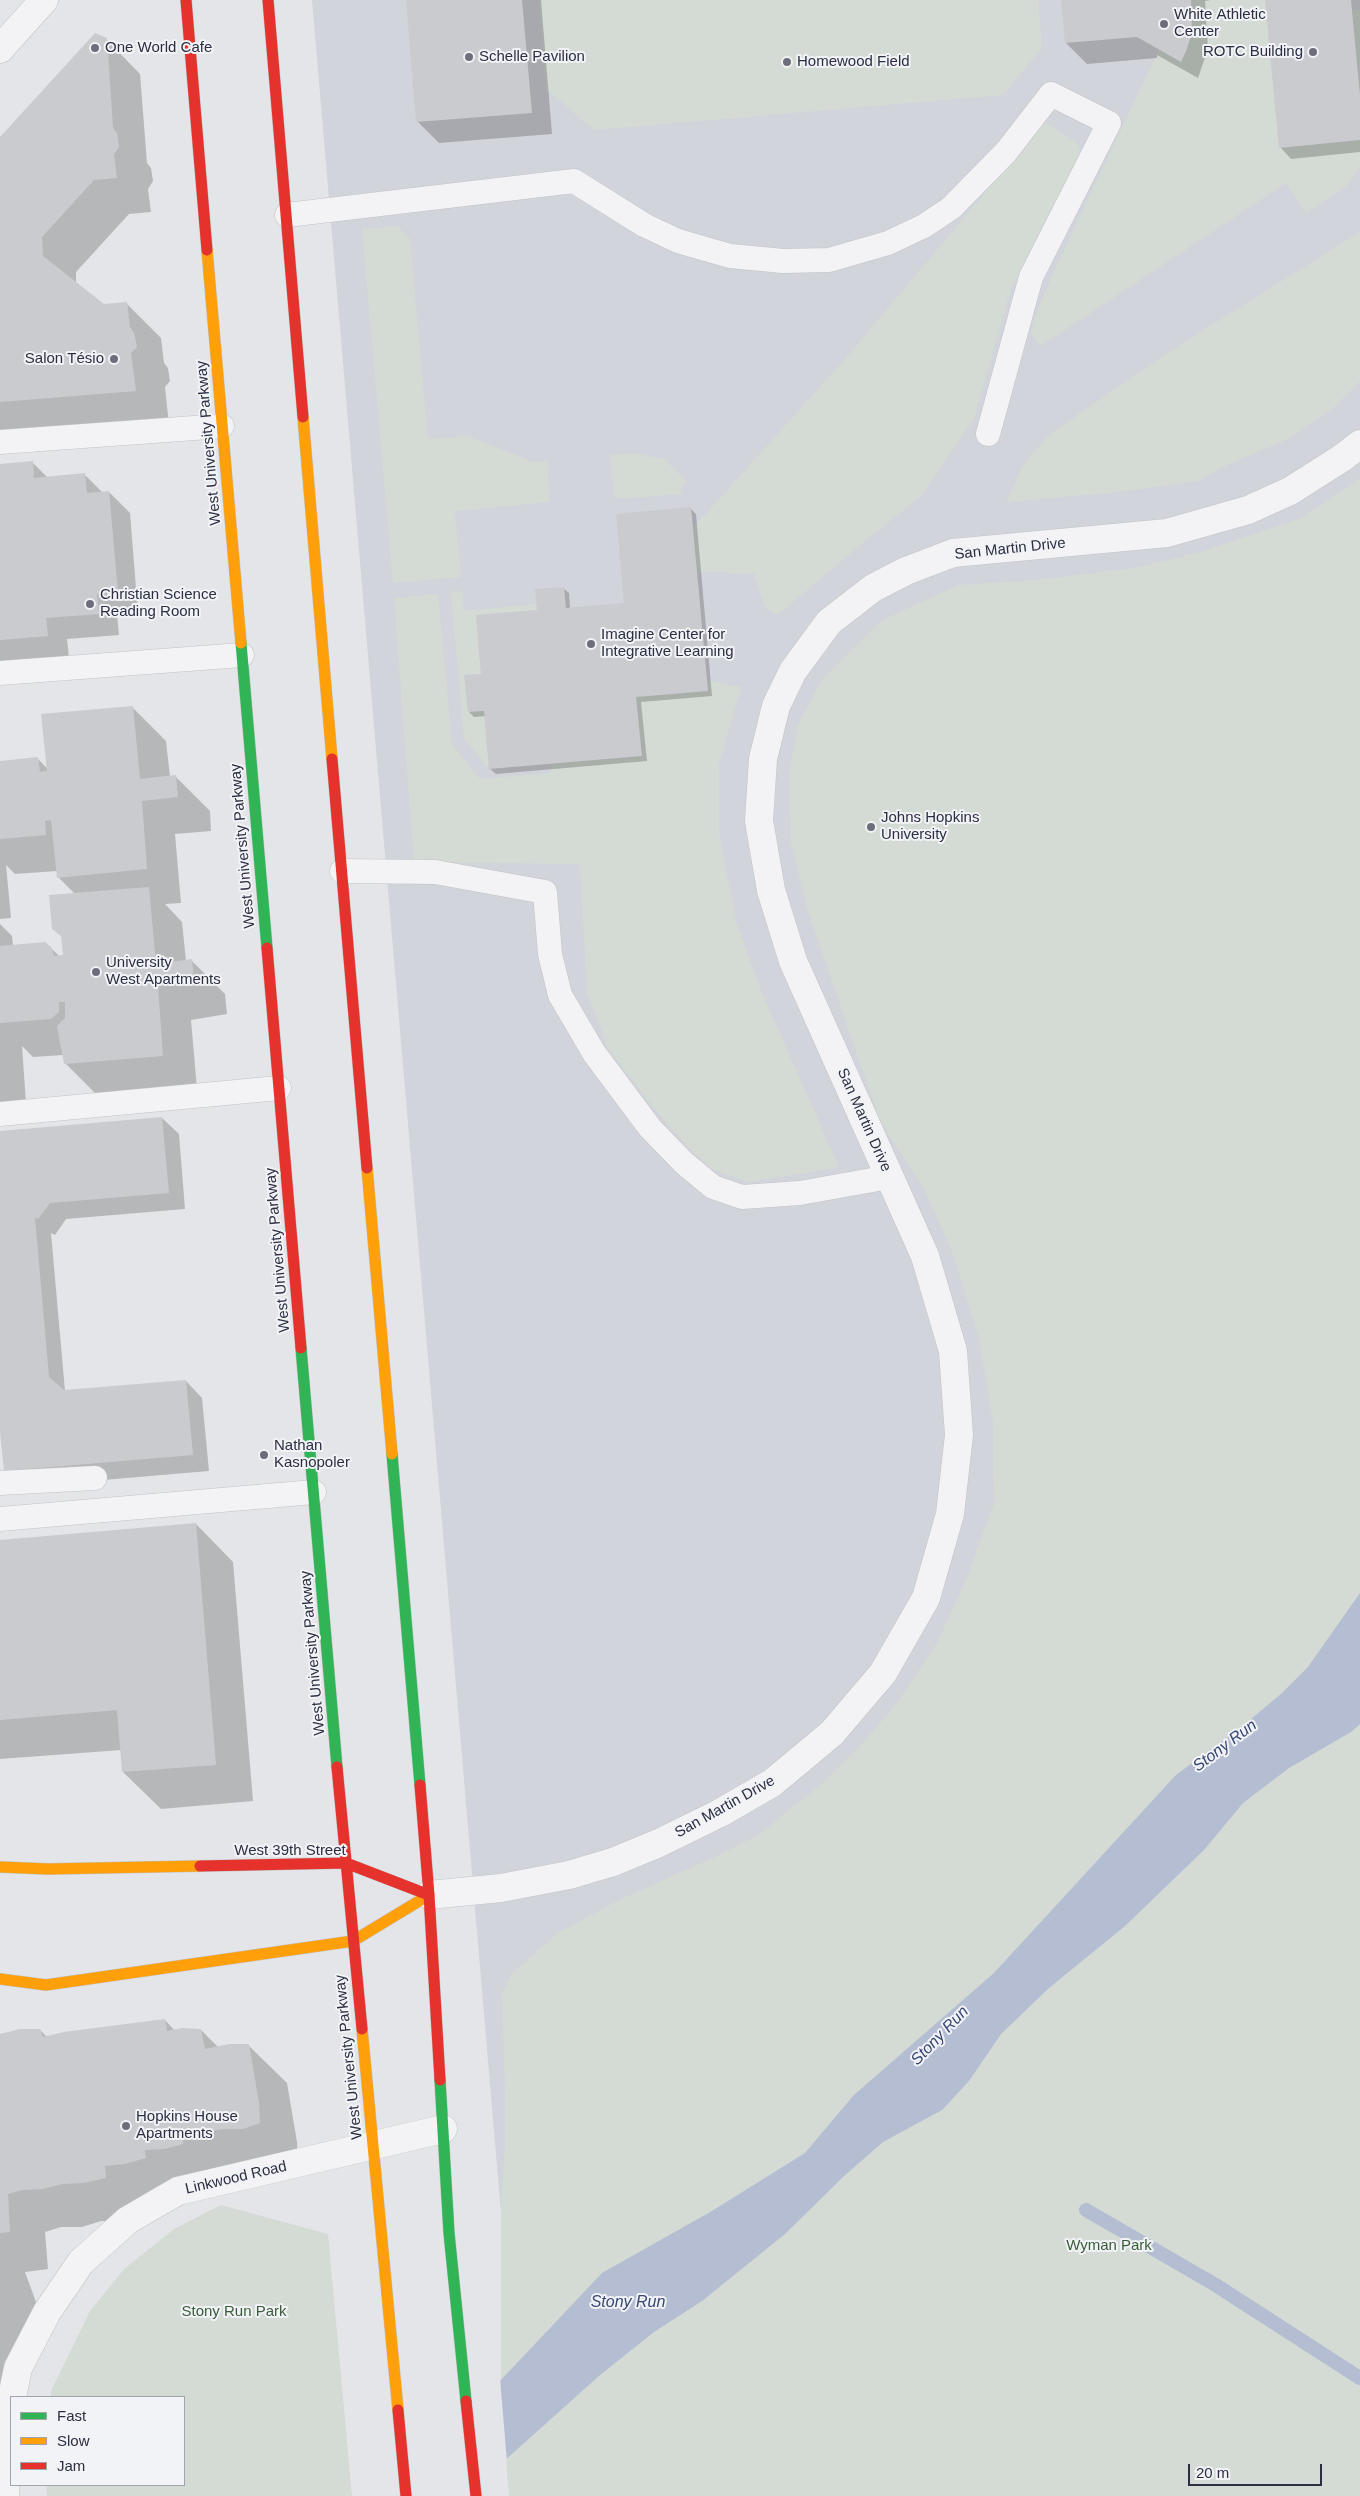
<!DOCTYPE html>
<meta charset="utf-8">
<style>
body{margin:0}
#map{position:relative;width:1360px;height:2496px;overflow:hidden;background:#e4e5e8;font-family:Helvetica,sans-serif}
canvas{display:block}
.legend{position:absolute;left:10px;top:2396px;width:175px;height:90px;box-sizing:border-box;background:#f2f3f7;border:1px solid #a2a5ae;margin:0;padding:6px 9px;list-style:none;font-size:15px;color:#2b2f41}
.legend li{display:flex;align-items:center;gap:10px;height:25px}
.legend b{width:25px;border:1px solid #a2a5ae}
.scale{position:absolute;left:1188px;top:2464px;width:134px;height:22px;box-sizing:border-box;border:2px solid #2b2f41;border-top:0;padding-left:6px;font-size:15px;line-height:18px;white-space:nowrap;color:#2b2f41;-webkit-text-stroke:4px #f2f3f7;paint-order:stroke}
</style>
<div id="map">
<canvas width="1360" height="2496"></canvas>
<ul class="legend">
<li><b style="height:6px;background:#30b455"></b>Fast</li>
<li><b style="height:6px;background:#ff9f0a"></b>Slow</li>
<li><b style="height:6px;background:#e5322d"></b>Jam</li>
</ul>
<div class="scale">20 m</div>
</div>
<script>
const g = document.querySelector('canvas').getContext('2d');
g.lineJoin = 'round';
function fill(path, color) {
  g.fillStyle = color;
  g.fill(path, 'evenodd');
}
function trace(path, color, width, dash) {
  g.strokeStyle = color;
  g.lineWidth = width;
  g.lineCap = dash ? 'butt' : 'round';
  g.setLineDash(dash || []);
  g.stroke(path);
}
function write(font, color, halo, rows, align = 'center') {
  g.font = font + ' Helvetica,sans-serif';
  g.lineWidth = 4;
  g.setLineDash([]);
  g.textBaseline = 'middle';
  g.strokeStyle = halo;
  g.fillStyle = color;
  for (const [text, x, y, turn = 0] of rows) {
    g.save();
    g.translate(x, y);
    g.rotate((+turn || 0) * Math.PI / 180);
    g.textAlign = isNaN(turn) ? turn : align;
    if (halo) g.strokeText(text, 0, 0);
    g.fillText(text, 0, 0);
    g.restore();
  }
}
const built = new Path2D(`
 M 312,0 L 1360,0 L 1360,1655 L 1088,1906 L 504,2431 L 501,2380 L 501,2213 Z`);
const green = new Path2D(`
 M 539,0 L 1038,0 L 1042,48 L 1003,95 L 594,130 L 546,89 Z
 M 1191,0 L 1265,0 L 1279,148 L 1360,140 L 1360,166 L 1346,186 L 1306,213 L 1286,183 L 1041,346 L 1032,336 L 1033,323 L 1049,282 L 1159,49 L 1181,62 C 1192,41 1193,23 1191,0 Z
 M 1352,9 L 1360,9 L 1360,95 Z
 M 1045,122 L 1078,143 L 1080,152 L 1011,288 L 974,419 L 919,498 L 853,551 L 778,615 L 765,608 L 754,574 L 697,571 L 693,528 L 844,360 Z
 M 397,226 L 410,239 L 428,439 L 467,436 L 534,462 L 547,460 L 550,502 L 455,511 L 461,577 L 393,583 L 362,229 Z
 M 1360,232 L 1360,381 L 1332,409 L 1288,439 L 1229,464 L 1198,481 L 1118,492 L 1007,502 L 1022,466 L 1050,434 L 1167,353 Z
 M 637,453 L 665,460 L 687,482 L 680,489 L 682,494 L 615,499 L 610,455 Z
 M 1360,479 L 1360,1593 L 1308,1667 L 1281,1694 L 1244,1725 L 1176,1775 L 994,1973 L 854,2095 L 805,2153 L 712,2211 L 528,2352 L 501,2380 L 501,2213 L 505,2146 L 505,2089 L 502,1994 L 511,1975 L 556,1934 L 621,1899 L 713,1858 L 758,1835 L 825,1781 L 856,1751 L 897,1703 L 937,1643 L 966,1580 L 994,1503 L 993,1423 L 979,1339 L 953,1254 L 925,1191 L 879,1119 L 807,908 L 791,844 L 789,775 L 798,724 L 822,680 L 883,620 L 958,585 L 1036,580 L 1135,568 L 1201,552 L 1301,518 Z
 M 462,591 L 464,611 L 536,604 L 537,610 L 476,615 L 481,674 L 464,675 L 468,712 L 484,711 L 489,766 L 486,766 L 464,738 L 451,592 Z
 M 438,594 L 452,745 L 480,779 L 551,773 L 551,764 L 642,756 L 636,697 L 707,691 L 707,680 L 741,687 L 719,764 L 719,833 L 736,922 L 762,993 L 839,1167 L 749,1182 L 710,1168 L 688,1147 L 653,1107 L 608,1048 L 587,992 L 580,864 L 414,862 L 394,598 Z
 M 1360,1655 L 1360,2496 L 509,2496 L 504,2431 Z
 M 221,2205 L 328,2234 L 352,2496 L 47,2496 L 46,2485 L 184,2485 L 184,2397 L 51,2397 L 51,2391 L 90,2311 L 124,2269 L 174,2229 Z`);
const water = new Path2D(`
 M 1360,1593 L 1360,1724 L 1351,1732 L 1289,1768 L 1243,1803 L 1204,1850 L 1125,1926 L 1049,1988 L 1001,2034 L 969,2081 L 942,2110 L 883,2142 L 844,2176 L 785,2234 L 702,2301 L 654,2332 L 600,2375 L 465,2496 L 362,2496 L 501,2380 L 602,2273 L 712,2211 L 805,2153 L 854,2095 L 994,1973 L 1176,1775 L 1244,1725 L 1281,1694 L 1308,1667 Z`);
const pier = new Path2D(`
 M 500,2378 L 507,2462 L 469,2496 L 361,2496 L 361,2494 Z`);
const shadow = new Path2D(`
 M 407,0 L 541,0 L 552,134 L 439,143 L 418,122 Z
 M 1062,0 L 1211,0 L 1205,1 L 1208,49 L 1198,78 L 1157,55 L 1157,58 L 1087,64 L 1066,43 Z
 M 1266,0 L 1360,0 L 1360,152 L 1291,159 L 1280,147 Z
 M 106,39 L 140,74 L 147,163 L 151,168 L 153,181 L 148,189 L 151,212 L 129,214 L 76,272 L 76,284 L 104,306 L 127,304 L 161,338 L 164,363 L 168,368 L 170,381 L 165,387 L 169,425 L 0,439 L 0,140 Z
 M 32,462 L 48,478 L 85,475 L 103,493 L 109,492 L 130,513 L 138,613 L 117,615 L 119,635 L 67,639 L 69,657 L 0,663 L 0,465 Z
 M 690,508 L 696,514 L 712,696 L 641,702 L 647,761 L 496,774 L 490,769 L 486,716 L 474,717 L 469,712 L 482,675 L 538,611 L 563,588 L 569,593 L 570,608 L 625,604 Z
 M 132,707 L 166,741 L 170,777 L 176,777 L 210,811 L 211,831 L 175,834 L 181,903 L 165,904 L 182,922 L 186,961 L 191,960 L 225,994 L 227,1014 L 191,1020 L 197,1089 L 99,1097 L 65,1063 L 63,1055 L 33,1057 L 22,1046 L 26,1103 L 0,1106 L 0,924 L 12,936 L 13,946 L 52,949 L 60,957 L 64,956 L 75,894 L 58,877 L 57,871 L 15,874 L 6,865 L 11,918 L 0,919 L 0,762 L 38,759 L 48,769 Z
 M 162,1118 L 179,1134 L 185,1209 L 66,1219 L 55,1235 L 51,1233 L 65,1391 L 186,1381 L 202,1398 L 209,1471 L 21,1487 L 5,1471 L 0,1419 L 0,1132 Z
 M 196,1524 L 233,1562 L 253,1801 L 161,1809 L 123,1772 L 121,1750 L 0,1759 L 0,1542 Z
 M 165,2020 L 175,2031 L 201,2030 L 218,2047 L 248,2045 L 287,2083 L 297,2142 L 298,2161 L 121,2221 L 101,2221 L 82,2227 L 61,2227 L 45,2232 L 48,2269 L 25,2272 L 40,2313 L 0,2423 L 0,2034 L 40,2030 L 48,2038 Z`);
const stream = new Path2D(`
 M 1086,2210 L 1214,2284 L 1360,2378`);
const building = new Path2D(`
 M 406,0 L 522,0 L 532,113 L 416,122 Z
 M 1061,0 L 1191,0 L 1192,32 L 1187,49 L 1181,62 L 1137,37 L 1065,43 Z
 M 1265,0 L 1351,0 L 1360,95 L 1360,140 L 1279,148 Z
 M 95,33 L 107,38 L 113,128 L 117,133 L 119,147 L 114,154 L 117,178 L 94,180 L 42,237 L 43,256 L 104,304 L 127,302 L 130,327 L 134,333 L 137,347 L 131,353 L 136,391 L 0,402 L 0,137 Z
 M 33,461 L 34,478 L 85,473 L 87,493 L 109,491 L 118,592 L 97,594 L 99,614 L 46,618 L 48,636 L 0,640 L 0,464 Z
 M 691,507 L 708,691 L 636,697 L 642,756 L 489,769 L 484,711 L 468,712 L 464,675 L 481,674 L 476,615 L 537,610 L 535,589 L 564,587 L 566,608 L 624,603 L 616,514 Z
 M 133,706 L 140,779 L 176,775 L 178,797 L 142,801 L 147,869 L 57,878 L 51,820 L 45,821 L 46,835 L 0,839 L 0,761 L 38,757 L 40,772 L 47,771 L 41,714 Z
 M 149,887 L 156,964 L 192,959 L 194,980 L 158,986 L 163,1056 L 64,1064 L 57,1026 L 65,1018 L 65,1002 L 59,1002 L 59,1012 L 51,1019 L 0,1023 L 0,946 L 45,942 L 52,948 L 54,956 L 63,955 L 61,936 L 52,929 L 49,895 Z
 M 162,1117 L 169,1193 L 50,1203 L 38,1219 L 35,1218 L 49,1377 L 64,1390 L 186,1380 L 193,1455 L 4,1471 L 0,1432 L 0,1131 Z
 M 196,1523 L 216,1765 L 122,1772 L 117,1710 L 0,1720 L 0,1540 Z
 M 165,2019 L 167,2031 L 182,2028 L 201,2029 L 205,2049 L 229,2044 L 249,2044 L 259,2103 L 260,2123 L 243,2129 L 224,2129 L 182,2136 L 183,2144 L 164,2149 L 145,2150 L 146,2158 L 124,2164 L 105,2166 L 106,2178 L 83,2183 L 62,2184 L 43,2189 L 22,2190 L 8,2194 L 10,2232 L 0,2233 L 0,2034 L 20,2029 L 40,2029 L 43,2037 L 64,2032 Z`);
const lane = new Path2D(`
 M 287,215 L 574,181 L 644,225 L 678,241 L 730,256 L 783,261 L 829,260 L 888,243 L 924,226 L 951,208 L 1006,152 L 1051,94 L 1109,123 L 1031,277 L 988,434
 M 0,442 L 222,426
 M 0,673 L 242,655
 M 342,871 L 435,872 L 545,892 L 550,954 L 560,995 L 594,1053 L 650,1128 L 684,1163 L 713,1187 L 742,1197 L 800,1193 L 889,1177
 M 0,1114 L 279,1088
 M 0,1483 L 95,1478
 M 0,1519 L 314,1492`);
const street = new Path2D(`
 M 0,49 L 44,0
 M 429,1895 L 501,1888 L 569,1875 L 613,1862 L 659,1843 L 720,1813 L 772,1783 L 832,1733 L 883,1673 L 926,1598 L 950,1514 L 959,1435 L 953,1351 L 925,1256 L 793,961 L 771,890 L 759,821 L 763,759 L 776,706 L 793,671 L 829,622 L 873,588 L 906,571 L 953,553 L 1167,533 L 1248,510 L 1290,491 L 1342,458 L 1360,444
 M 12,2397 L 18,2368 L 47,2312 L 81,2262 L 128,2220 L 178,2191 L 443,2129
 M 5,2496 L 7,2423 L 11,2402`);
const fast = new Path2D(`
 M 241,643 L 267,948
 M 301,1348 L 337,1767
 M 392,1454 L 420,1785
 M 440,2080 L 449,2233 L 466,2401`);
const slow = new Path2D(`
 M 207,250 L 241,643
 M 303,417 L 332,759
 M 367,1168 L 392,1454
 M 0,1867 L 48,1869 L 200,1866
 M 0,1979 L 46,1985 L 353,1941 L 429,1895
 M 362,2029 L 398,2410`);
const jam = new Path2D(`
 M 186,0 L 207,250
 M 268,0 L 303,417
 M 332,759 L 367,1168
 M 267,948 L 301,1348
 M 337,1767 L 362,2029
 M 420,1785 L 429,1895 L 440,2080
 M 200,1866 L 346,1863 L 429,1895
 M 466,2401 L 476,2496
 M 398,2410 L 406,2496`);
const markers = [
 [1164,24,5,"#6c6f7b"],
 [95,48,5,"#6c6f7b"],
 [1313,52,5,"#6c6f7b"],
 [469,57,5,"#6c6f7b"],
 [787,62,5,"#6c6f7b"],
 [114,359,5,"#6c6f7b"],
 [90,604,5,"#6c6f7b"],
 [591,644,5,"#6c6f7b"],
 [871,827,5,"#6c6f7b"],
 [96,972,5,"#6c6f7b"],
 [264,1455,5,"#6c6f7b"],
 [126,2126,5,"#6c6f7b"]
];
const poiNames = [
 ["White Athletic",1174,15],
 ["Center",1174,32],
 ["One World Cafe",105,48],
 ["ROTC Building",1303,52,"right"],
 ["Schelle Pavilion",479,57],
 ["Homewood Field",797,62],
 ["Salon Tésio",104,359,"right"],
 ["Christian Science",100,595],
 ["Reading Room",100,612],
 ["Imagine Center for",601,635],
 ["Integrative Learning",601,652],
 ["Johns Hopkins",881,818],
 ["University",881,835],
 ["University",106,963],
 ["West Apartments",106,980],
 ["Nathan",274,1446],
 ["Kasnopoler",274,1463],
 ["Hopkins House",136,2117],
 ["Apartments",136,2134]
];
const streetNames = [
 ["West University Parkway",209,443,-95],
 ["San Martin Drive",1010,549,-6],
 ["West University Parkway",243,846,-95],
 ["San Martin Drive",864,1120,66],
 ["West University Parkway",278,1250,-95],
 ["West University Parkway",313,1653,-95],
 ["San Martin Drive",725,1807,-29],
 ["West 39th Street",290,1851],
 ["West University Parkway",349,2057,-96],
 ["Linkwood Road",236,2178,-13]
];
const parkNames = [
 ["Wyman Park",1109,2246],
 ["Stony Run Park",234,2312]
];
const waterNames = [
 ["Stony Run",1225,1746,-37],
 ["Stony Run",940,2036,-46],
 ["Stony Run",628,2303]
];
fill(built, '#d2d4db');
fill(green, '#d3dbd4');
fill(water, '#b4bdd2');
fill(pier, '#e4e5e8');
fill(shadow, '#0003');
trace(stream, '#b4bdd2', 14);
fill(building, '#cacbcf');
trace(lane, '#c2c3c6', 25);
trace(street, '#c2c3c6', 29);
trace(fast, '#c2c3c6', 12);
trace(slow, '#c2c3c6', 12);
trace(jam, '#c2c3c6', 12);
trace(lane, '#f3f3f5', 24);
trace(street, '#f3f3f5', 28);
trace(fast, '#30b455', 11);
trace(slow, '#ff9f0a', 11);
trace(jam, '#e5322d', 11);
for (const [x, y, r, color] of markers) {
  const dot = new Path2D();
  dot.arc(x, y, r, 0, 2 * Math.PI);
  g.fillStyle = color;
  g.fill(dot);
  trace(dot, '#f2f3f7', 2);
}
write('15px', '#2b2f41', '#f2f3f7', poiNames, 'left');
write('15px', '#2b2f41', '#f2f3f7', streetNames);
write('15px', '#395c39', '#f2f3f7', parkNames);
write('italic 16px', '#374773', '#f2f3f7', waterNames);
</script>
